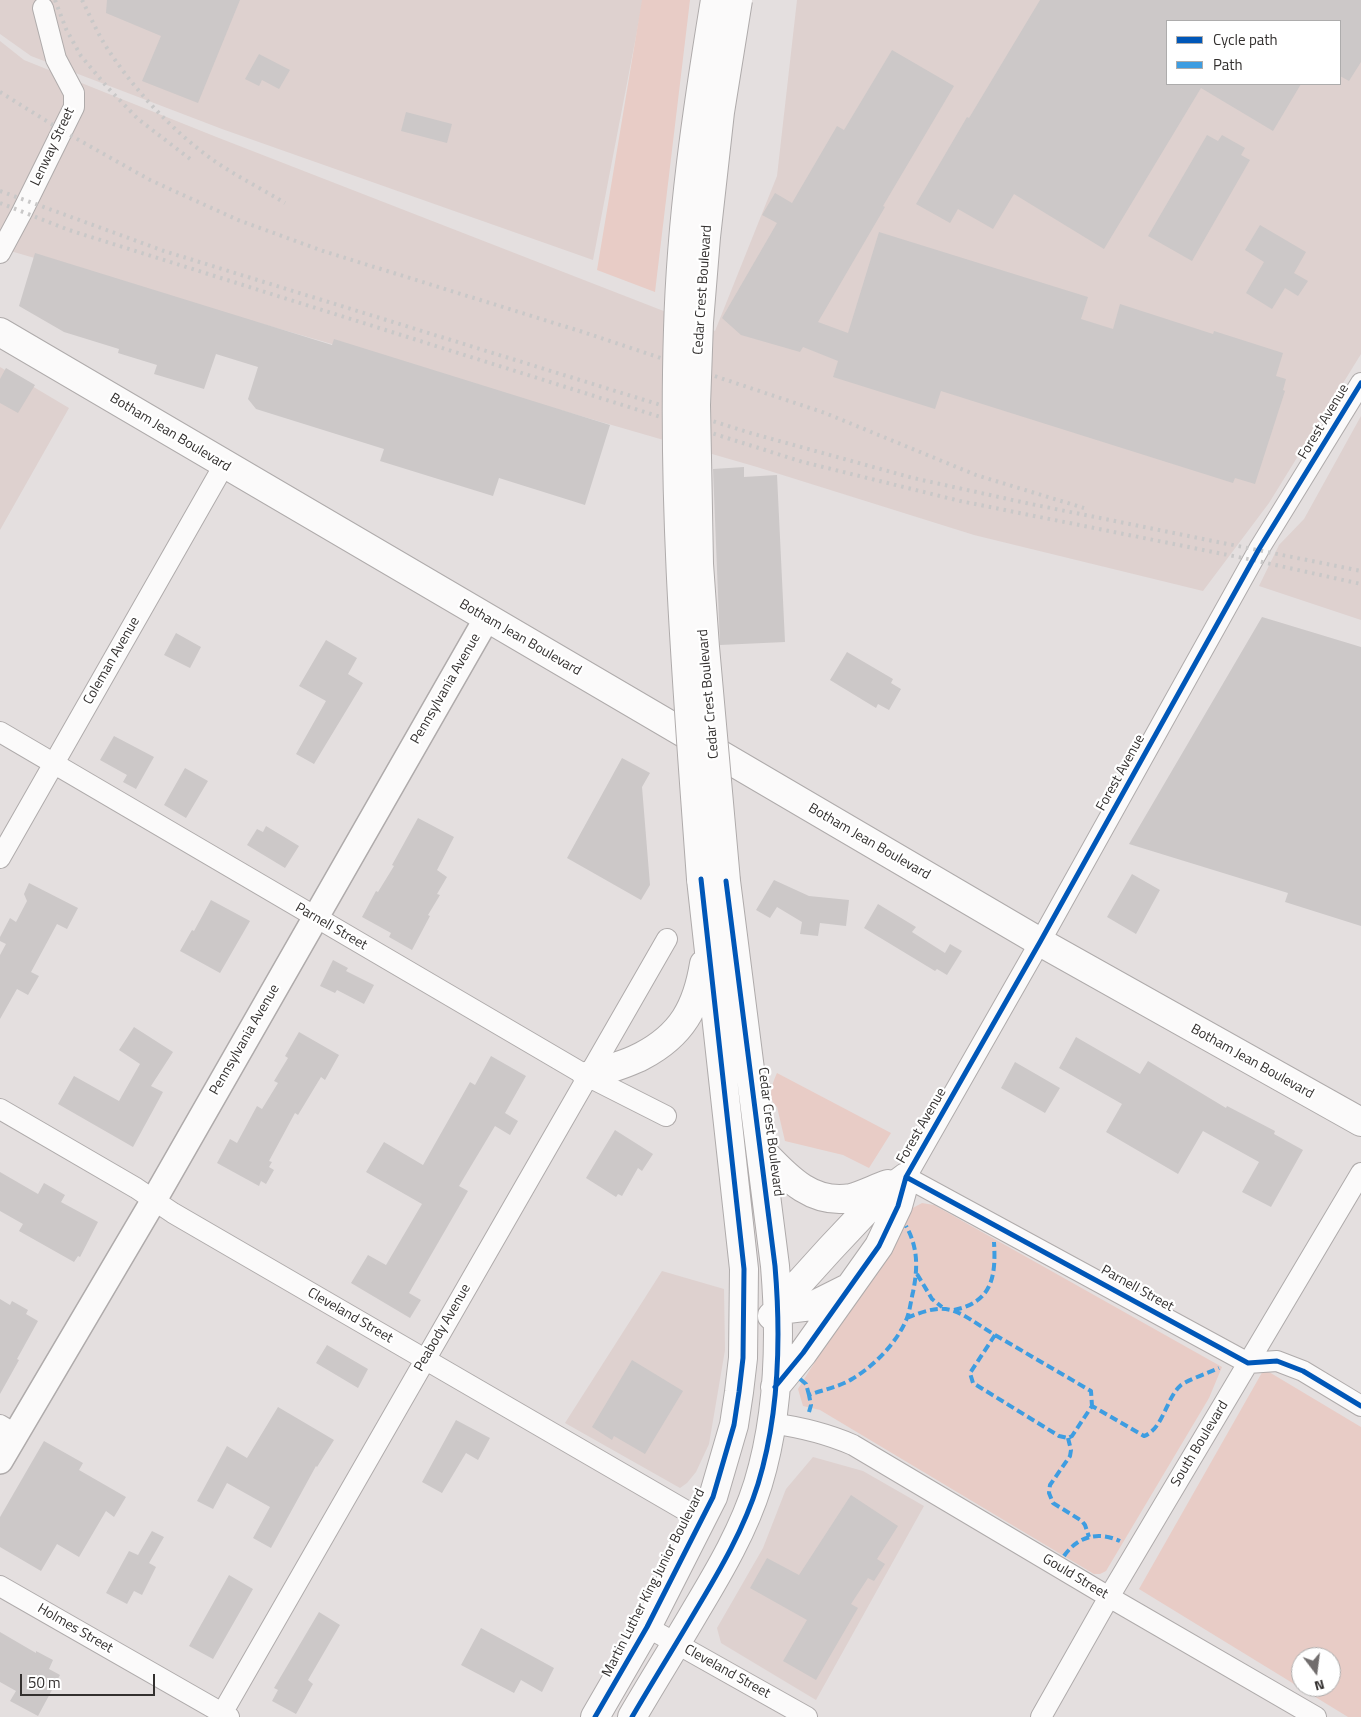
<!DOCTYPE html>
<style>
body{margin:0}
#map{position:relative;width:1361px;height:1717px;overflow:hidden;background:#e4dfdf;font-family:"Titillium Web",sans-serif}
canvas{display:block}
.legend{position:absolute;left:1166px;top:20px;width:175px;height:65px;box-sizing:border-box;background:#fff;border:1px solid #adacac;margin:0;padding:6px 9px;list-style:none;font-size:15px;color:#33302f}
.legend li{display:flex;align-items:center;gap:10px;height:25px}
.legend b{width:25px;border:1px solid #adacac}
.north{position:absolute;left:1291px;top:1647px;width:50px;height:50px;box-sizing:border-box;background:#fff;border:1px solid #adacac;border-radius:50%;rotate:165deg;font-size:14px;font-weight:700;line-height:20px;text-align:center;color:#33302f}
.north::after{content:'';display:block;margin:auto;width:18px;height:22px;background:#716d6d;clip-path:polygon(50% 0,100% 100%,50% 72%,0 100%)}
.scale{position:absolute;left:20px;top:1674px;width:135px;height:22px;box-sizing:border-box;border:2px solid #33302f;border-top:0;padding-left:6px;font-size:15px;line-height:18px;white-space:nowrap;color:#33302f;-webkit-text-stroke:4px #fff;paint-order:stroke}
</style>
<div id="map">
<canvas width="1361" height="1717"></canvas>
<ul class="legend">
<li><b style="height:6px;background:#0057b8"></b>Cycle path</li>
<li><b style="height:6px;background:#3e9de1"></b>Path</li>
</ul>
<div class="north">N</div>
<div class="scale">50 m</div>
</div>
<script>
const g = document.querySelector('canvas').getContext('2d');
g.lineJoin = 'round';
function fill(path, color) {
  g.fillStyle = color;
  g.fill(path, 'evenodd');
}
function trace(path, color, width, dash) {
  g.strokeStyle = color;
  g.lineWidth = width;
  g.lineCap = dash ? 'butt' : 'round';
  g.setLineDash(dash || []);
  g.stroke(path);
}
function write(font, color, halo, rows, align = 'center') {
  g.font = font + ' "Titillium Web",sans-serif';
  g.lineWidth = 4.5;
  g.setLineDash([]);
  g.textBaseline = 'middle';
  g.strokeStyle = halo;
  g.fillStyle = color;
  for (const [text, x, y, turn = 0] of rows) {
    g.save();
    g.translate(x, y);
    g.rotate((+turn || 0) * Math.PI / 180);
    g.textAlign = isNaN(turn) ? turn : align;
    if (halo) g.strokeText(text, 0, 0);
    g.fillText(text, 0, 0);
    g.restore();
  }
}
const built = new Path2D(`
 M 0,0 L 643,0 L 593,260 L 222,129 L 31,56 L 0,34 Z
 M 797,0 L 1361,0 L 1361,354 L 1269,503 L 1203,591 L 974,535 L 757,467 L 0,248 L 0,41 L 24,60 L 219,138 L 715,331 L 777,176 ZM 1167,21 L 1340,21 L 1340,84 L 1167,84 Z
 M 0,367 L 69,408 L 0,530 Z
 M 1361,416 L 1361,620 L 1259,586 L 1279,545 L 1304,519 Z
 M 662,1271 L 724,1289 L 725,1350 L 709,1444 L 696,1472 L 687,1483 L 680,1488 L 565,1423 Z
 M 813,1457 L 863,1471 L 924,1506 L 816,1700 L 721,1643 L 717,1628 L 763,1548 L 786,1489 Z`);
const green = new Path2D(`
 M 642,0 L 690,0 L 655,292 L 597,270 Z
 M 777,1073 L 891,1133 L 869,1168 L 843,1155 L 785,1141 L 777,1107 C 767,1098 772,1084 777,1073 Z
 M 922,1203 L 934,1205 L 1222,1367 L 1209,1398 L 1106,1571 L 1100,1574 L 1094,1574 L 820,1410 L 803,1406 L 798,1389 L 909,1210 Z
 M 1264,1369 L 1361,1427 L 1361,1717 L 1348,1717 L 1139,1589 ZM 1301,1657 L 1331,1657 L 1331,1687 L 1301,1687 Z`);
const building = new Path2D(`
 M 107,0 L 240,0 L 198,103 L 142,81 L 161,36 L 106,13 Z
 M 1040,0 L 1361,0 L 1361,62 L 1349,81 L 1340,76 L 1340,21 L 1167,21 L 1167,84 L 1301,84 L 1273,131 L 1201,88 L 1104,249 L 1014,194 L 993,229 L 958,209 L 950,223 L 916,204 L 967,117 L 969,118 Z
 M 892,50 L 954,86 L 883,206 L 885,207 L 818,322 L 848,333 L 879,232 L 1088,297 L 1081,319 L 1113,329 L 1120,304 L 1213,334 L 1214,331 L 1283,353 L 1276,376 L 1286,379 L 1283,390 L 1285,391 L 1255,484 L 1235,478 L 1233,483 L 941,391 L 935,409 L 833,377 L 838,361 L 803,347 L 800,352 L 741,335 L 722,318 L 777,223 L 762,215 L 775,193 L 792,203 L 837,126 L 844,130 Z
 M 259,54 L 290,70 L 279,89 L 262,80 L 259,86 L 245,79 Z
 M 406,112 L 452,124 L 447,143 L 401,131 Z
 M 1207,135 L 1218,141 L 1222,135 L 1245,148 L 1241,155 L 1250,160 L 1192,261 L 1148,236 Z
 M 1260,225 L 1306,252 L 1294,273 L 1308,281 L 1298,296 L 1285,288 L 1272,309 L 1246,293 L 1264,262 L 1245,250 Z
 M 35,253 L 332,345 L 334,339 L 610,425 L 585,505 L 499,478 L 493,496 L 380,461 L 384,449 L 256,409 L 248,399 L 258,367 L 216,354 L 204,389 L 154,374 L 157,365 L 118,353 L 119,349 L 64,332 L 19,306 Z
 M 6,368 L 35,385 L 18,413 L 0,403 L 0,379 Z
 M 744,467 L 744,477 L 777,475 L 785,642 L 720,645 L 713,469 Z
 M 1262,617 L 1361,647 L 1361,926 L 1285,902 L 1288,893 L 1129,844 Z
 M 176,633 L 201,647 L 190,668 L 164,655 Z
 M 326,640 L 357,658 L 348,674 L 363,683 L 314,764 L 296,754 L 326,701 L 299,686 Z
 M 847,652 L 893,679 L 891,683 L 901,689 L 889,710 L 878,704 L 876,708 L 830,680 Z
 M 114,736 L 154,757 L 136,789 L 123,782 L 127,775 L 100,760 Z
 M 622,758 L 650,773 L 642,787 L 650,885 L 641,900 L 567,858 Z
 M 185,768 L 208,781 L 186,818 L 164,805 Z
 M 418,818 L 454,837 L 437,870 L 447,877 L 437,894 L 440,895 L 428,915 L 430,916 L 412,950 L 389,937 L 391,933 L 362,917 L 376,891 L 378,892 L 394,866 L 392,865 Z
 M 266,826 L 299,846 L 285,868 L 247,845 L 257,829 L 263,832 Z
 M 1132,874 L 1160,890 L 1136,934 L 1107,917 Z
 M 774,880 L 809,896 L 849,900 L 846,926 L 820,923 L 818,936 L 800,934 L 802,922 L 777,907 L 770,918 L 756,910 Z
 M 29,883 L 78,908 L 67,929 L 57,924 L 31,972 L 39,976 L 28,995 L 17,989 L 0,1019 L 0,955 L 6,944 L 0,941 L 0,937 L 10,918 L 16,922 L 27,901 L 24,894 Z
 M 211,900 L 250,921 L 220,973 L 180,951 L 192,930 L 194,931 Z
 M 878,904 L 916,927 L 912,932 L 945,953 L 950,944 L 962,951 L 947,975 L 937,969 L 935,971 L 864,928 Z
 M 333,960 L 348,968 L 346,971 L 374,985 L 364,1004 L 337,990 L 335,993 L 320,986 Z
 M 134,1027 L 173,1052 L 151,1086 L 163,1092 L 133,1147 L 58,1104 L 74,1076 L 119,1101 L 140,1064 L 119,1050 Z
 M 299,1032 L 339,1055 L 325,1080 L 321,1077 L 298,1115 L 295,1113 L 269,1161 L 272,1162 L 269,1167 L 274,1170 L 266,1184 L 261,1181 L 259,1186 L 217,1163 L 230,1139 L 237,1143 L 257,1106 L 262,1109 L 278,1083 L 274,1081 L 288,1058 L 285,1056 Z
 M 1076,1037 L 1140,1074 L 1148,1061 L 1226,1108 L 1227,1106 L 1275,1131 L 1274,1134 L 1303,1150 L 1271,1207 L 1242,1192 L 1259,1162 L 1203,1131 L 1178,1174 L 1106,1132 L 1122,1104 L 1059,1068 Z
 M 491,1056 L 526,1076 L 505,1113 L 518,1121 L 510,1135 L 495,1126 L 459,1186 L 468,1191 L 409,1293 L 421,1300 L 410,1318 L 351,1283 L 368,1255 L 386,1265 L 422,1204 L 366,1172 L 384,1142 L 423,1165 L 470,1082 L 475,1085 Z
 M 1015,1062 L 1060,1088 L 1045,1113 L 1001,1088 Z
 M 615,1130 L 653,1154 L 642,1171 L 638,1168 L 622,1196 L 618,1194 L 616,1197 L 586,1178 Z
 M 0,1172 L 38,1194 L 44,1183 L 65,1195 L 61,1202 L 98,1222 L 80,1257 L 78,1256 L 74,1262 L 19,1231 L 23,1224 L 0,1211 Z
 M 0,1299 L 10,1305 L 12,1301 L 28,1310 L 26,1314 L 38,1321 L 17,1359 L 19,1360 L 0,1394 Z
 M 327,1345 L 368,1369 L 358,1388 L 316,1363 Z
 M 632,1360 L 683,1391 L 645,1454 L 614,1436 L 612,1440 L 592,1427 Z
 M 278,1407 L 334,1440 L 317,1467 L 316,1466 L 271,1548 L 253,1538 L 270,1507 L 227,1483 L 213,1509 L 197,1501 L 227,1446 L 247,1458 Z
 M 456,1420 L 490,1438 L 478,1460 L 466,1453 L 442,1493 L 422,1482 Z
 M 44,1441 L 83,1463 L 79,1470 L 126,1497 L 114,1517 L 106,1511 L 79,1557 L 57,1544 L 41,1571 L 0,1547 L 0,1517 Z
 M 851,1495 L 898,1526 L 877,1559 L 885,1564 L 874,1581 L 868,1578 L 851,1604 L 858,1608 L 816,1680 L 783,1661 L 807,1620 L 750,1588 L 767,1558 L 799,1575 Z
 M 152,1531 L 164,1537 L 149,1563 L 156,1567 L 142,1595 L 134,1591 L 127,1604 L 106,1593 L 129,1551 L 138,1555 Z
 M 229,1575 L 253,1589 L 213,1659 L 189,1646 Z
 M 319,1612 L 340,1625 L 308,1680 L 313,1684 L 296,1714 L 272,1701 L 278,1690 L 274,1688 Z
 M 481,1628 L 554,1668 L 542,1692 L 521,1680 L 514,1693 L 461,1665 Z
 M 0,1632 L 36,1653 L 36,1651 L 53,1660 L 49,1669 L 60,1675 L 38,1716 L 10,1701 L 16,1691 L 0,1682 Z`);
const minor = new Path2D(`
 M 0,253 L 22,212 L 74,107 L 74,93 L 56,59 L 43,8
 M 1361,383 L 1259,549 L 1040,942 L 906,1177 L 1248,1363 L 1277,1361 L 1303,1371 L 1361,1406
 M 0,732 L 587,1076 L 666,1116
 M 0,858 L 224,465
 M 0,1109 L 136,1188 L 173,1213 L 702,1520
 M 771,1423 C 799,1427 826,1433 853,1445 L 1109,1597 L 1316,1717
 M 0,1425 L 15,1434
 M 0,1586 L 229,1717
 M 647,1627 L 807,1717
 M 220,1717 L 667,939
 M 1041,1717 L 1109,1597 L 1361,1173`);
const tertiary = new Path2D(`
 M 0,1461 L 154,1200 L 487,618`);
const secondary = new Path2D(`
 M 0,332 L 1040,942 L 1361,1122
 M 587,1076 C 605,1070 625,1065 642,1056 C 682,1035 697,1007 704,964
 M 762,1151 C 786,1176 811,1205 851,1198 C 863,1195 876,1188 888,1184
 M 779,1310 L 812,1306 L 848,1288
 M 772,1316 L 779,1310 L 792,1291 L 830,1249 L 879,1197 L 906,1177
 M 775,1387 L 803,1353 L 879,1246 L 898,1206 L 906,1177
 M 595,1717 L 647,1627 L 713,1497 L 734,1425 L 739,1392 L 743,1358 L 744,1269 L 701,879
 M 632,1717 C 653,1681 675,1646 696,1610 C 720,1570 744,1529 758,1484 C 779,1415 781,1337 775,1266 L 726,881`);
const rail = new Path2D(`
 M 55,0 L 66,29 L 81,56 L 108,88 L 138,119 L 194,162
 M 82,0 C 91,18 99,37 111,54 C 138,94 174,132 213,160 C 236,176 262,189 285,203
 M 0,92 L 61,130 L 150,180 L 238,220 L 323,251 L 583,332 L 825,413 L 976,475 L 1084,508
 M 0,191 L 164,251 L 754,434 L 913,478 L 1026,503 L 1361,571
 M 0,203 L 69,230 L 803,462 L 960,501 L 1253,560 L 1361,584`);
const secondaryBridge = new Path2D(`
 M 701,879 C 688,697 672,514 678,330 C 681,219 697,109 715,0
 M 726,881 L 705,647 L 699,564 L 696,405 L 699,322 L 706,237 L 720,112 L 738,0`);
const quiet = new Path2D(`
 M 917,1274 L 932,1299 L 942,1307
 M 954,1310 C 993,1302 996,1275 994,1242
 M 907,1318 C 951,1299 957,1312 995,1335 L 970,1373 L 973,1383 L 1059,1436 L 1068,1438 L 1072,1436 L 1092,1406 L 1144,1436 C 1163,1429 1166,1399 1180,1386 C 1185,1381 1210,1372 1219,1368
 M 995,1335 L 1091,1391 L 1092,1406
 M 800,1379 L 806,1384 L 809,1395
 M 809,1412 L 811,1405 L 809,1395 C 822,1390 839,1387 852,1379 C 874,1366 897,1343 907,1318 C 910,1310 911,1300 913,1292 C 918,1268 918,1247 906,1226
 M 1068,1438 L 1071,1450 L 1070,1456 L 1050,1485 L 1049,1493 L 1053,1503 L 1082,1521 L 1085,1525 L 1089,1537
 M 1064,1556 C 1078,1536 1098,1531 1120,1541`);
const cycleway = new Path2D(`
 M 906,1177 L 1248,1363 L 1277,1361 L 1303,1371 L 1361,1406
 M 775,1387 L 803,1353 L 879,1246 L 898,1206 L 906,1177 L 1040,942 L 1259,549 L 1361,383
 M 595,1717 L 647,1627 L 713,1497 L 734,1425 L 739,1392 L 743,1358 L 744,1269 L 701,879
 M 632,1717 C 653,1681 675,1646 696,1610 C 720,1570 744,1529 758,1484 C 779,1415 781,1337 775,1266 L 726,881`);
const streetNames = [
 ["Lenway Street",53,147,-65],
 ["Cedar Crest Boulevard",703,290,-86],
 ["Forest Avenue",1324,422,-59],
 ["Botham Jean Boulevard",170,433,31],
 ["Botham Jean Boulevard",520,638,30],
 ["Coleman Avenue",112,661,-60],
 ["Pennsylvania Avenue",446,689,-60],
 ["Cedar Crest Boulevard",709,694,-95],
 ["Forest Avenue",1121,773,-61],
 ["Botham Jean Boulevard",869,842,30],
 ["Parnell Street",331,927,30],
 ["Pennsylvania Avenue",245,1040,-60],
 ["Botham Jean Boulevard",1252,1062,29],
 ["Forest Avenue",922,1126,-60],
 ["Cedar Crest Boulevard",770,1132,83],
 ["Parnell Street",1137,1289,29],
 ["Cleveland Street",350,1316,30],
 ["Peabody Avenue",443,1328,-60],
 ["South Boulevard",1200,1444,-59],
 ["Gould Street",1075,1577,31],
 ["Martin Luther King Junior Boulevard",654,1583,-63],
 ["Holmes Street",75,1629,30],
 ["Cleveland Street",727,1672,29]
];
fill(built, '#ded1cf');
fill(green, '#e8ccc6');
fill(building, '#ccc8c8');
trace(minor, '#afabab', 22);
trace(tertiary, '#afabab', 28);
trace(secondary, '#afabab', 30);
trace(minor, '#fbfafa', 20);
trace(tertiary, '#fbfafa', 25);
trace(secondary, '#fbfafa', 28);
trace(rail, '#c9c8c8', 4, [2.5, 5]);
trace(secondaryBridge, '#afabab', 30, []);
trace(secondaryBridge, '#fbfafa', 28);
trace(quiet, '#3e9de1', 4, [8, 4]);
trace(cycleway, '#0057b8', 5);
write('14px', '#33302f', '#fff', streetNames);
</script>
